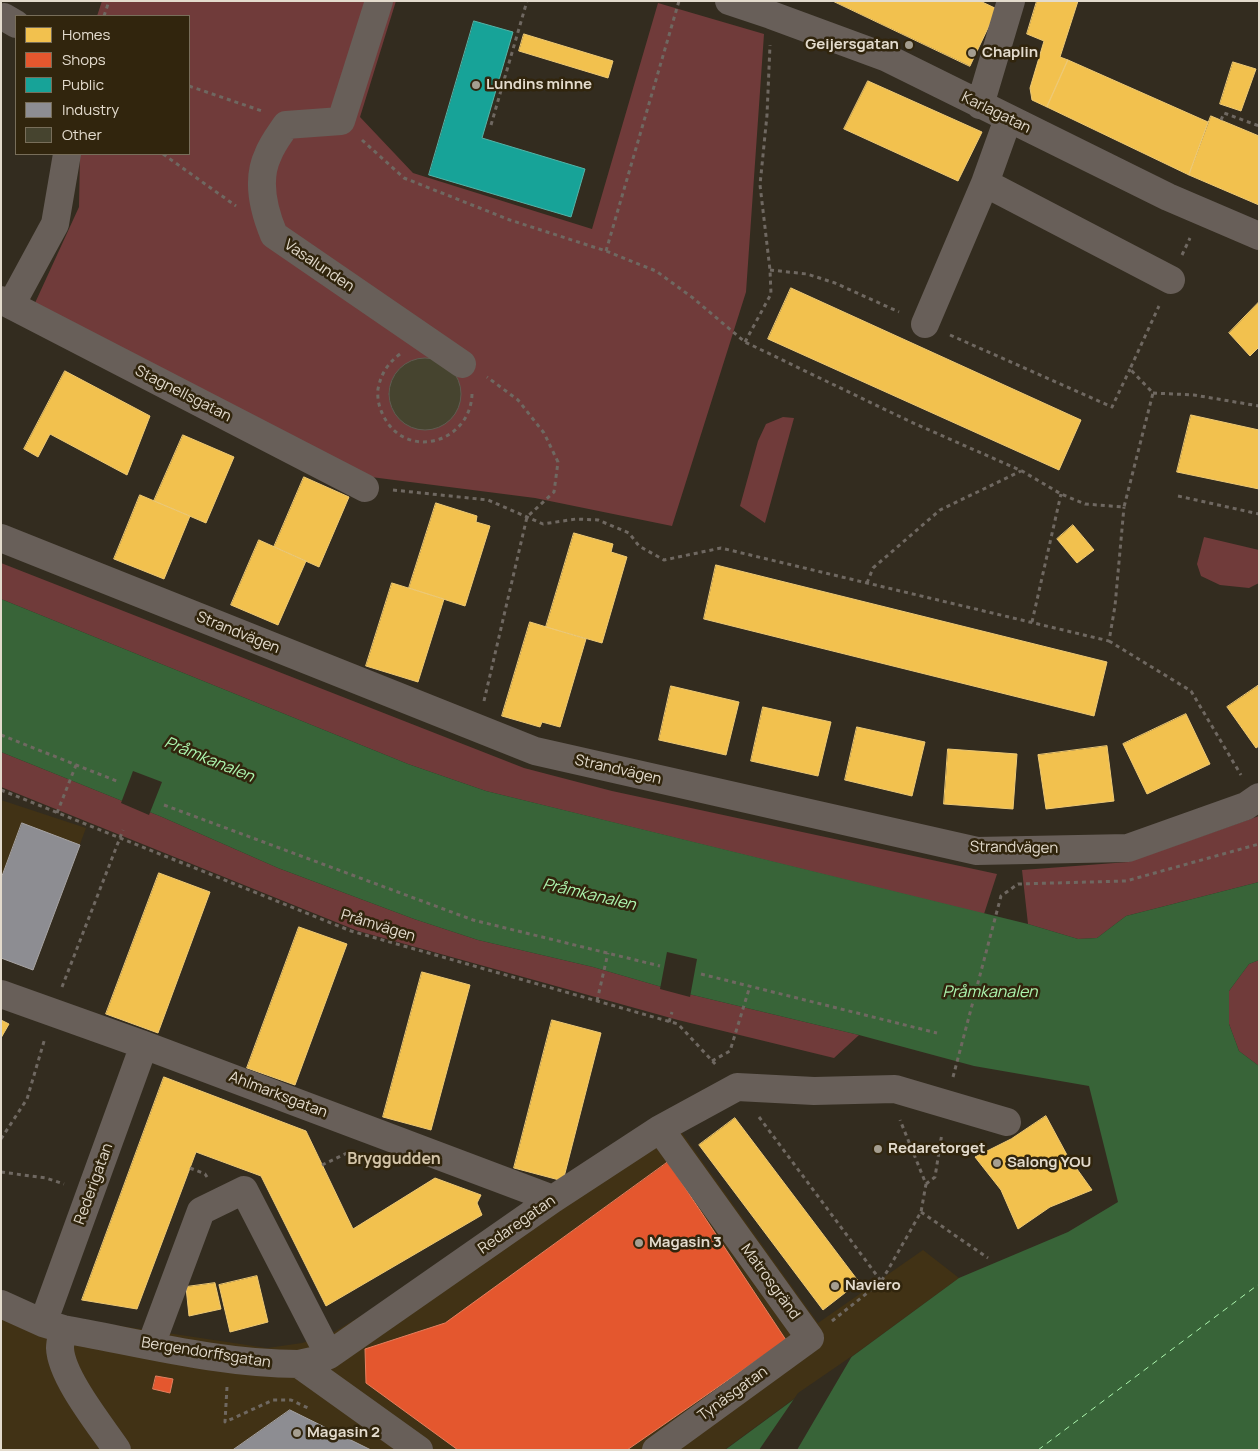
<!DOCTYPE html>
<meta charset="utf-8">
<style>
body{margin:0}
#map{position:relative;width:1260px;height:1451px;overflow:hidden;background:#332c1f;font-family:Manrope,sans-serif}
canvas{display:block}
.frame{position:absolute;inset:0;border:2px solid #e3dbcd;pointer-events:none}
.legend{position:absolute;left:15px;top:15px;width:175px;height:140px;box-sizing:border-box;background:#31250d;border:1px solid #786e5a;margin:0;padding:6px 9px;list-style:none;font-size:15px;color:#e3dbcd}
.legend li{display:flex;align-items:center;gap:10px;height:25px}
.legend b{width:25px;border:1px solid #786e5a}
</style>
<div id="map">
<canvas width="1260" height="1451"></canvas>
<div class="frame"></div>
<ul class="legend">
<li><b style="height:14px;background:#f2c14e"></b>Homes</li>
<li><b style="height:14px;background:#e4572e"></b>Shops</li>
<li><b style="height:14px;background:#17a398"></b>Public</li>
<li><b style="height:14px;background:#8d8d92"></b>Industry</li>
<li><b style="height:14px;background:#46442f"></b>Other</li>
</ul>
</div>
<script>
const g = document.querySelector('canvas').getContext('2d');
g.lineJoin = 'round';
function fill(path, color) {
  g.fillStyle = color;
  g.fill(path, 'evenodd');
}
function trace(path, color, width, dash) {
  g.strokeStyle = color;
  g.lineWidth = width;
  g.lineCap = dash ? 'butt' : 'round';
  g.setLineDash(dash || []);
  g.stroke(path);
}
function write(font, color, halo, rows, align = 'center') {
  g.font = font + ' Manrope,sans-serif';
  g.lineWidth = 5;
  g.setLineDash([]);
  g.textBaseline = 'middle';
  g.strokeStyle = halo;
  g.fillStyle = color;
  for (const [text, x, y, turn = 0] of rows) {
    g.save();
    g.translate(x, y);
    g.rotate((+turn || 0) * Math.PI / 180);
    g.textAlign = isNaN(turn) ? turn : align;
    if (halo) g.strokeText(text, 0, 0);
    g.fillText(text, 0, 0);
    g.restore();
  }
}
const built = new Path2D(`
 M 1,800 L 86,828 L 33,970 L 1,958 Z
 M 667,1112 L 818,1323 L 923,1250 L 959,1278 L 724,1450 L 1,1450 L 1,1295 L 74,1319 L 267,1348 L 302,1343 L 334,1332 L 481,1244 Z`);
const green = new Path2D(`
 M 102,1 L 396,1 L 360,117 L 413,173 L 592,229 L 658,3 L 764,34 L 746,292 L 672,526 L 535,498 L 371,477 L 35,303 L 79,207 L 80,154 L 189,154 L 189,16 L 97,16 Z
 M 783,417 L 794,418 L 765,523 L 740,506 L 758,441 L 766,424 Z
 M 1204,537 L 1259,550 L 1259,583 L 1249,588 L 1220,585 L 1201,576 L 1197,564 Z
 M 1,563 L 524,768 L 612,791 L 997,874 L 984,914 L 486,791 L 408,764 L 1,599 Z
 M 1,752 L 162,817 L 278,868 L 414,919 L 478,940 L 593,967 L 672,990 L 859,1035 L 834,1058 L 678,1020 L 358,931 L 1,787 Z
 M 1259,816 L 1259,882 L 1126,916 L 1097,938 L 1078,939 L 1028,924 L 1022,870 L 1128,862 Z
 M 1259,960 L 1259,1066 L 1239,1051 L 1229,1024 L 1229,991 L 1249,964 Z`);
const water = new Path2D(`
 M 1,599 L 408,764 L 486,791 L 1028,924 L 1078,939 L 1097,938 L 1126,916 L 1259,882 L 1259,960 L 1249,964 L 1229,991 L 1229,1024 L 1239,1051 L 1259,1066 L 1259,1450 L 725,1450 L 959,1278 L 1068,1232 L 1118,1202 L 1089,1086 L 974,1066 L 859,1035 L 672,990 L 593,967 L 478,940 L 414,919 L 278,868 L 162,817 L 1,752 Z`);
const pier = new Path2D(`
 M 133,771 L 162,782 L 149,815 L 121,803 Z
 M 667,952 L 697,959 L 690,997 L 660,989 Z
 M 852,1356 L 797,1450 L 759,1450 L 798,1393 Z`);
const homes = new Path2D(`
 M 833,1 L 980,1 L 997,9 L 970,66 Z
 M 1037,1 L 1078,1 L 1060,57 L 1068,60 L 1047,107 L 1032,100 L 1030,88 L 1044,41 L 1027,34 Z
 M 524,34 L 613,61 L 608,78 L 519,51 Z
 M 1068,60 L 1208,122 L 1189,175 L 1047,107 Z
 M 1233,62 L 1256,69 L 1241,111 L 1220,104 Z
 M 868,81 L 982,132 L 958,181 L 844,129 Z
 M 1211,116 L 1259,136 L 1259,205 L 1189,175 Z
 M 791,288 L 1081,420 L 1059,470 L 768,339 Z
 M 1259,302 L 1259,347 L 1250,356 L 1229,333 Z
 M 65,371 L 150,416 L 127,475 L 50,434 L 38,457 L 24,449 Z
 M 1191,415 L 1259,430 L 1259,489 L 1177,472 Z
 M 183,435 L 234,457 L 206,523 L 154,501 Z
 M 304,477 L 349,497 L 319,567 L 274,547 Z
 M 140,495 L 190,516 L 164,579 L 114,559 Z
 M 436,503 L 477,516 L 476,522 L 490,526 L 465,606 L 409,588 Z
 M 1073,525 L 1094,550 L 1077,563 L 1057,539 Z
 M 574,533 L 613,544 L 611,552 L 627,557 L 602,643 L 546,627 Z
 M 259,540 L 306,561 L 278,625 L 231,605 Z
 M 716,565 L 1107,662 L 1094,716 L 704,619 Z
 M 392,583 L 444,599 L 418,682 L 366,666 Z
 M 530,622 L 586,639 L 560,727 L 542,722 L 540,727 L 502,716 Z
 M 1259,685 L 1259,746 L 1256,748 L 1227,707 Z
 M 671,686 L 739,702 L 726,755 L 659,740 Z
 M 763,707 L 831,722 L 818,776 L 751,761 Z
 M 1186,714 L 1210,764 L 1147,794 L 1123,744 Z
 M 857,727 L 925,742 L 912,796 L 845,780 Z
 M 1107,746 L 1114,801 L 1046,809 L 1038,755 Z
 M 948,749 L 1017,754 L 1013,809 L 944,804 Z
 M 159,873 L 210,892 L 158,1033 L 106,1014 Z
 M 299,927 L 347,944 L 295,1085 L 247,1068 Z
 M 422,972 L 470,985 L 431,1130 L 383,1117 Z
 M 1,1020 L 9,1024 L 1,1038 Z
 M 552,1020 L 601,1033 L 563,1181 L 514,1168 Z
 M 164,1077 L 306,1131 L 353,1229 L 435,1178 L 481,1195 L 477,1203 L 482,1215 L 326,1306 L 261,1176 L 196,1152 L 137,1309 L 82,1300 Z
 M 1046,1116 L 1067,1155 L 1092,1190 L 1050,1207 L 1018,1229 L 1001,1190 L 975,1157 L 1011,1139 Z
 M 735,1118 L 859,1282 L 823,1310 L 699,1145 Z
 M 257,1276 L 268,1322 L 230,1332 L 219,1285 Z
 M 215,1283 L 221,1309 L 189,1316 L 186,1287 Z`);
const shops = new Path2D(`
 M 668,1162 L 786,1340 L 627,1450 L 458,1450 L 366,1383 L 365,1349 L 445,1323 Z
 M 156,1376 L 173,1379 L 170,1393 L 153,1389 Z`);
const public = new Path2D(`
 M 474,21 L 513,32 L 482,138 L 585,169 L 571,217 L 429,175 Z`);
const industry = new Path2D(`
 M 22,823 L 80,845 L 33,970 L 1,958 L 1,879 Z
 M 290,1410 L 371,1450 L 233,1450 Z`);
const ferry = new Path2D(`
 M 1038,1450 L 1259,1284`);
const building = new Path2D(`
 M389 394a36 36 0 1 1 72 0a36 36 0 1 1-72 0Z`);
const path = new Path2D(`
 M 104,16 L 109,1
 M 189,86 L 262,111
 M 1221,120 L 1224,113 L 1259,126
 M 491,125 L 527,1
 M 362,140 L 404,178 L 510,220 L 606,251 L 656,271 L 693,298 L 745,342 L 911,422 L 1022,471 L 1061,494 L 1085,504 L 1124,507 L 1153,393 L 1130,369 L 1159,306
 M 163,154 L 236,206
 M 606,251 L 679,1
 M 1182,255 L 1190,238
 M 770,270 L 807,274 L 835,283 L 899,312
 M 950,335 L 1112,407 L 1130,369
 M 745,342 L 771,294 L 770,270 L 760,185 L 767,115 L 770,45
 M 400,354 C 387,364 381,374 378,389 C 377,398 379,407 383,415 C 406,463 474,442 472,390
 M 1153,393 L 1194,395 L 1259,406
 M 393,490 L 488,500 L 543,524 L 576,519 L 598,520 L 629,533 L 639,546 L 664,560 L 721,548 L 1109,641 L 1115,606 L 1124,507
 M 1178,496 L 1259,514
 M 867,583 L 873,568 L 940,510 L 1021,471
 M 1032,622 L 1061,494
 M 1109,641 L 1191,691 L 1241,775
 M 484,701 L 527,517 L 554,492 L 558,462 L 544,433 L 518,400 L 487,377
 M 1,735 L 119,782
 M 1,790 L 351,931 L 678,1024 L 717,1066
 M 164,805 L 473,920 L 660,966
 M 57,813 L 76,765
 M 701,974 L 937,1033
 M 62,987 L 123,830
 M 597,1001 L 608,953
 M 669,1022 L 672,1012
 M 712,1061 L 730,1051 L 750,986
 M 953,1077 L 1001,896 L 1018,884 L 1126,881 L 1259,844
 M 759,1117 L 881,1281
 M 1,1139 L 27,1099 L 45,1038
 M 322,1165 L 347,1153
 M 190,1168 L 205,1174 L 207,1177
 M 1,1172 L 46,1178 L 64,1184
 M 926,1184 L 935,1177 L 942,1133
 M 921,1212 L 988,1258
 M 832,1321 L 881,1282 L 921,1212 L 926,1184 L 900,1120
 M 227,1387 L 225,1422 L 273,1400 L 291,1400 L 308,1408`);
const minor = new Path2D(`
 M 379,1 L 341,121 L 286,125 C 280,134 272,144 268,155 C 256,180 264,211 274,235 L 462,364
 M 729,1 L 771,15 L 885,57 L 1168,197 L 1259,236
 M 4,17 L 16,24
 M 980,105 L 1011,1
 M 985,183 L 1171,280
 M 1,300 L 365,488
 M 11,305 L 55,224 L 67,154
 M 925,324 L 985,183 L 1008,119
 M 1,538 L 535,751 L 977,851 L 1128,848 L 1246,806 L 1259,797
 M 1,994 L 144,1045 L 553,1199
 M 1,1304 L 43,1323 L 63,1329 C 141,1343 220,1364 299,1364 L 419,1450
 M 43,1323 L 144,1045
 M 63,1329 C 62,1335 60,1342 60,1348 C 61,1377 101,1426 117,1450
 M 151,1345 L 201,1211 L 244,1190 L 329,1355
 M 299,1364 L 317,1360 L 329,1355 L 553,1199 L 660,1129 L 737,1087 L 814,1091 L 895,1089 L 1007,1122
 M 656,1450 L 810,1338 L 660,1129`);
const markers = [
 [909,45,5,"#a59e90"],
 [972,53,5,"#a59e90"],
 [476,85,5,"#a59e90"],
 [878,1149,5,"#a59e90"],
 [997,1163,5,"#a59e90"],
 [639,1243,5,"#a59e90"],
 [835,1286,5,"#a59e90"],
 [297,1433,5,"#a59e90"]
];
const poiNames = [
 ["Geijersgatan",899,45,"right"],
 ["Chaplin",982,53],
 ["Lundins minne",486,85],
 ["Redaretorget",888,1149],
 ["Salong YOU",1007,1163],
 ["Magasin 3",649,1243],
 ["Naviero",845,1286],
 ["Magasin 2",307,1433]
];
const streetNames = [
 ["Karlagatan",996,113,26],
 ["Vasalunden",319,266,34],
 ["Stagnellsgatan",183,394,27],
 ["Strandvägen",238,633,22],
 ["Strandvägen",618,770,13],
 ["Strandvägen",1014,848,1],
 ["Pråmvägen",378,926,17],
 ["Ahlmarksgatan",278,1095,21],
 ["Rederigatan",94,1184,-70],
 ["Redaregatan",517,1225,-35],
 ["Matrosgränd",770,1282,54],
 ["Bergendorffsgatan",206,1353,9],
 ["Tynäsgatan",733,1394,-36]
];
const waterNames = [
 ["Pråmkanalen",209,760,22],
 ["Pråmkanalen",589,895,13],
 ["Pråmkanalen",990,993]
];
const neighbourhoodNames = [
 ["Bryggudden",394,1160]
];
fill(built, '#413215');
fill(green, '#703b3a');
fill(water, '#386438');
fill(pier, '#332c1f');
fill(homes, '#f2c14e');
trace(homes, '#eec974', 1);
fill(shops, '#e4572e');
trace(shops, '#e47f5e', 1);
fill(public, '#17a398');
trace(public, '#54b4a8', 1);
fill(industry, '#8d8d92');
trace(industry, '#a7a4a4', 1);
trace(ferry, '#adf6af', 1, [6, 5]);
fill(building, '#46442f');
trace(building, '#5f5d51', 1);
trace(path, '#6f6861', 3, [4, 4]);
trace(minor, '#685f59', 28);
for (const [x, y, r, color] of markers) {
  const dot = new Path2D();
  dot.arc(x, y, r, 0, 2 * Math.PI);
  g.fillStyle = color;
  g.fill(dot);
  trace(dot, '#31250d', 2);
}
write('bold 15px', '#e3dbcd', '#31250d', poiNames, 'left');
write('15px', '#e3dbcd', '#31250d', streetNames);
write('italic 16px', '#adf6af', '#31250d', waterNames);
write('bold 16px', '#d3c4a8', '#31250d', neighbourhoodNames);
</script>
